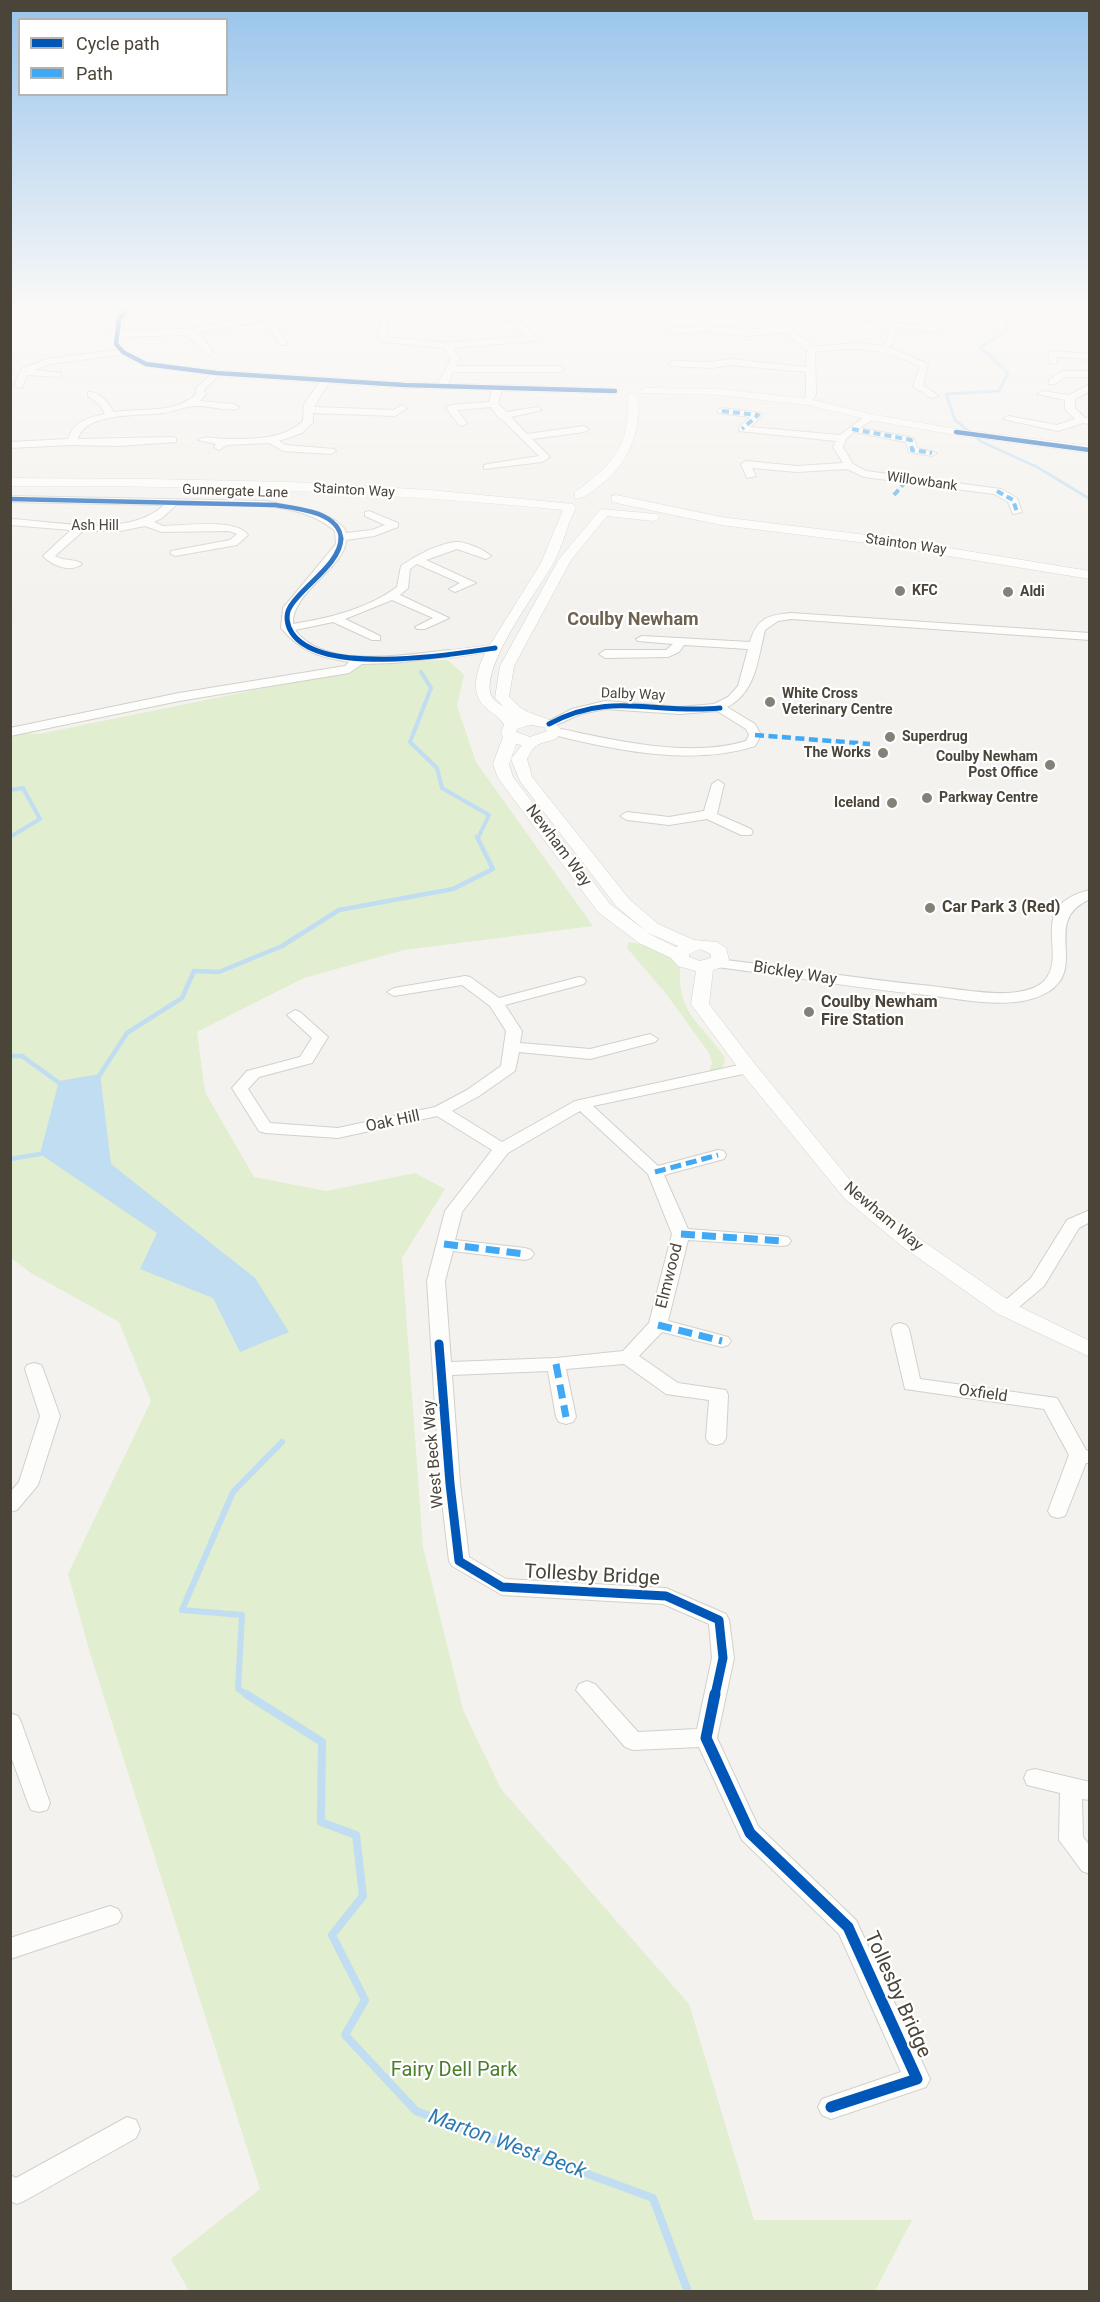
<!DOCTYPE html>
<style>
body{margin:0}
#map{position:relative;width:1100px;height:2302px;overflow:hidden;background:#f4f2ee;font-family:Roboto,sans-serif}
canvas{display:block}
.frame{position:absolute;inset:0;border:12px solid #4b4439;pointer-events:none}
.legend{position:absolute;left:18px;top:18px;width:210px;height:78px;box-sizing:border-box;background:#fff;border:2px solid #b7b4b0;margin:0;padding:8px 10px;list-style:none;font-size:18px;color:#4b4439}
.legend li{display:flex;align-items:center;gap:12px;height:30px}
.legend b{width:30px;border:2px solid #b7b4b0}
</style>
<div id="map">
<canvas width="1100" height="2302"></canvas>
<div class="frame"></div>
<ul class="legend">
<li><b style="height:8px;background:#0057b8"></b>Cycle path</li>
<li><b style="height:8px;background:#3fa9f5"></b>Path</li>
</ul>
</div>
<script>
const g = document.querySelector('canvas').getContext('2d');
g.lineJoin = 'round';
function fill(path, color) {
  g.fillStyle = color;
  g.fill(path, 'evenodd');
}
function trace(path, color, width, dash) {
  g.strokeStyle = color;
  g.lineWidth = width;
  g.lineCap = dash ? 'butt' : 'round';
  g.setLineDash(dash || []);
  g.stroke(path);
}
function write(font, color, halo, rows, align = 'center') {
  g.font = font + ' Roboto,sans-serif';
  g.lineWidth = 4.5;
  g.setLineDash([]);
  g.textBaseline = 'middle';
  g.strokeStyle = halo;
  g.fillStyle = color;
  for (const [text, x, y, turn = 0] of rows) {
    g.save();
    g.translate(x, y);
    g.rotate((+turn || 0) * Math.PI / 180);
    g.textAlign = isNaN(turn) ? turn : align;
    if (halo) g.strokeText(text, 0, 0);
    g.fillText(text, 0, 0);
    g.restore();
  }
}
const green = new Path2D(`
 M 448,660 L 464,675 L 457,706 L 476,762 L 593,926 L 404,950 L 304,978 L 197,1032 L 205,1092 L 254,1177 L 326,1191 L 415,1173 L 445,1189 L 402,1258 L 423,1547 L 463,1710 L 501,1789 L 689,2004 L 754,2220 L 912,2220 L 875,2291 L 189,2291 L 171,2259 L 260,2189 L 90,1653 L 68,1574 L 151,1401 L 119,1322 L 31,1273 L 11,1258 L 10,732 L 39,734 L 353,670 L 360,662 Z
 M 629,942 L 663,949 L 680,966 C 677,1015 701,1022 725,1058 L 722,1070 L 713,1074 L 709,1071 L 712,1063 L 709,1053 L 667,995 L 627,948 Z`);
const water = new Path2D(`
 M 100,1074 L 111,1164 L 255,1278 L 289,1332 L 240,1352 L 213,1298 L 140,1269 L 157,1233 L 40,1154 L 59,1081 Z`);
const streamFar4 = new Path2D(`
 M 1006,304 L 1008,311 L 1005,332 L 980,347 L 1008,373 L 999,391 L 946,394 L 955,420 L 982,442 L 1037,467 L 1090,499`);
const streamFar3 = new Path2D(`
 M 421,672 L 431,688 L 410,742 L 437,768 L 442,788 L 489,815 L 478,838
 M 10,790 L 23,788 L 40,819 L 10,837`);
const streamFar2 = new Path2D(`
 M 10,1056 L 22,1056 L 62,1085
 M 97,1079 L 127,1033 L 182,998 L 194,971 L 219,972 L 282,946 L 339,910 L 453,889 L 493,869 L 477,837
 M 10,1159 L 40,1154`);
const streamFar1 = new Path2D(`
 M 248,1695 L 238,1689 L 242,1615 L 182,1610 L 233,1492 L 282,1442`);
const stream = new Path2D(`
 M 246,1694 L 322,1742 L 321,1822 L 356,1835 L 363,1896 L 332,1935 L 365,2000 L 345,2035 L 416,2111 L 653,2198 L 688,2292`);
const minor = new Path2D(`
 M 173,304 L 188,304 L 176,308 Z
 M 577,304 L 588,304 L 594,308 L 590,311 Z
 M 749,304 C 767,304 799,335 813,347 L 856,343 L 882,346 L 888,338 L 888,330 L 867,320 L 863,307 L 867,304 L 871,307 L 874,317 C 893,326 919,323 940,327 L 941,329 L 937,332 L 895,327 L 896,338 L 889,347 L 928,364 L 923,385 L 939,396 L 931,398 L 913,386 L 920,367 C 886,348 853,346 815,352 L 816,394 L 811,404 L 808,405 L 803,402 L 806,394 L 806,372 L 730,365 L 712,368 L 670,366 L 669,364 L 673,361 L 712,362 L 730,359 L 806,367 L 807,351 L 785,332 L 746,336 L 708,331 L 672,334 L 668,331 L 672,328 L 708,325 L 746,330 L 779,327 L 749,307 Z
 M 82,306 L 86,309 L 85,311 L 57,316 L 53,313 Z
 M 1090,308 L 1090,313 L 1060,318 L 1056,315 Z
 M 479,313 C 506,313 521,316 537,338 L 533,341 L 453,348 L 459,358 L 456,366 L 560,366 L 565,369 L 560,372 L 453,372 L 447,386 L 442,389 L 437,386 L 451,358 L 444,348 L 383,342 L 379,339 L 380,323 L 384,320 L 388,323 L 387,337 L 447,343 L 527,336 L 507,319 L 476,318 L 475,316 Z
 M 265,315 L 279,325 L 279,332 L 287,343 L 286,345 L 280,345 L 271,332 L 272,328 L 263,321 L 196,333 L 203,338 L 213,352 L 209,355 L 186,335 L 116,337 L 112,334 L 116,331 L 188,329 Z
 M 123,349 L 126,350 L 126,354 L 50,364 L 35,370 L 61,373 L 61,377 L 27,375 L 22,388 L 14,386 L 21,369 L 48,359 Z
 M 1052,351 L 1090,354 L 1090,363 L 1085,358 L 1057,357 L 1056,363 L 1050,363 L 1048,354 Z
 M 216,370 L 221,373 L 204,390 L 206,394 L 200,401 L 234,404 L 239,407 L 237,409 C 223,411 209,405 195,406 C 185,406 173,412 163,413 C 140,416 85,412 78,439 L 173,437 L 176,438 L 176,442 L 118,446 L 72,445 L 10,448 L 10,442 L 68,439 C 73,422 89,417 105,414 L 100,405 L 88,396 L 88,392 C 100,391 108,403 114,412 C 140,408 177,414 196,394 L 196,388 Z
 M 1062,371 L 1090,371 L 1090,377 L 1064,377 L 1055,384 L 1049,384 L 1049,380 Z
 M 325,378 L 330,381 L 314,407 L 393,410 L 402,405 L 407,408 L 395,416 L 313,413 L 313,422 L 302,433 L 279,441 L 285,445 L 334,449 L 336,451 L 331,454 L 283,451 L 269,443 L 227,445 L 219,450 L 214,447 L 216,444 L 198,440 C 205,435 217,439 226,439 C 251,439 284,440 303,421 L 304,404 L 322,379 Z
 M 1090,384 L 1090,391 L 1075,399 L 1075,408 L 1085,418 L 1090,418 L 1090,424 L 1083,423 L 1058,431 L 1003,419 L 1008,416 L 1057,425 L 1075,419 L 1065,409 L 1065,400 L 1037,394 L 1042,391 L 1069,395 Z
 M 497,385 L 502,388 L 498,404 L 507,412 L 537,407 L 542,410 L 511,417 L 527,434 L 584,426 L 589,429 L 584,432 L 532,439 L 550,457 L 542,462 L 484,469 L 484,465 L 488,464 L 539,456 L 502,419 L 499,418 L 491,407 L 457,410 L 467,423 L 462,426 L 459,425 L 446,408 L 451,405 L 489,402 L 492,388 Z
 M 722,408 L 761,413 L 761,417 L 750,427 L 840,435 L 867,415 L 873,415 L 873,419 L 860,428 L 914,438 L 917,448 L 937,453 L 932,456 L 909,452 L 906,442 L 854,432 L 846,439 L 843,447 L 853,464 L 866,471 L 1001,489 L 1017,498 L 1022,512 L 1013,514 L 1008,502 L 994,494 L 864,477 L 847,469 L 797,472 L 752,468 L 756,476 L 747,478 L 741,464 L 746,461 L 797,466 L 843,463 L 833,447 L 836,441 L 739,431 L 739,427 L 750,417 L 719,413 L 717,411 Z
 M 10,496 L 266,501 L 319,512 L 336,521 L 344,528 L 346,533 L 372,530 L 385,525 L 365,516 L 365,512 L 369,511 L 398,523 L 398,527 L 374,536 L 346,540 C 346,567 291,592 293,624 C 330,618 367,609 397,587 L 401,566 C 415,556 438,544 455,542 C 465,541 485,550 491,556 L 486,559 L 457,549 L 426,560 L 476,583 L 455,592 L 449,589 L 460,583 L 417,564 L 410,569 L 408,588 L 400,595 L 449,618 L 425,629 L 417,629 L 415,627 L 433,618 L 392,600 L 345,619 L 380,636 L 380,640 L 372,640 L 333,622 L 295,630 C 326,671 407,654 450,650 L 456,654 L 454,656 L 393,663 L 362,664 L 349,673 L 179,701 L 10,736 L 10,728 L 179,693 L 345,666 L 349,662 C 318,657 302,652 281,628 L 283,608 L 336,544 L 335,531 C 296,497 224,506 176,505 L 162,518 L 154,522 L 163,526 C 184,526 236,518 248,535 L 237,545 L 175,556 L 170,553 L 171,551 L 230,540 L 237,534 L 229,531 L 162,532 L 145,526 L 120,531 L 83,531 L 55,556 C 65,562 75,558 82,564 C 70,573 53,566 43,556 L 71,530 L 10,525 L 10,519 C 56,521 128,539 164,505 L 10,502 Z
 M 791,613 L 1090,633 L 1090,640 L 791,619 L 778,621 L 765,630 C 758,658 756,693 727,707 L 755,724 L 761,735 L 755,746 C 694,766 619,751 558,736 L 556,733 L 562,729 C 616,741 692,758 746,741 L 749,735 L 746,729 L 717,711 L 680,714 L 605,709 L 581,714 L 549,728 L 543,724 L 572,709 L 605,701 L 680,707 L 714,704 L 728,697 L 738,686 L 748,649 L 684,645 L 679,652 L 668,657 L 605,658 L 599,654 L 605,650 L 666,650 L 673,644 L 638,641 L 636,639 L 642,636 L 750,642 C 757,618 768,615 791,613 Z
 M 718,780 L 724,784 L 717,814 L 751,829 L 753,832 L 751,835 L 741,835 L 707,819 L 669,825 L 627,820 L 620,816 L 627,812 L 669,817 L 704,811 L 712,784 Z
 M 1090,890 L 1090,899 C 1040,921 1089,967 1048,992 C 1014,1012 964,999 926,995 C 856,988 787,976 717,967 L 710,963 L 717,959 C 788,967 859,979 931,986 C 956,989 983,994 1008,993 C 1020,992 1034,990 1043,982 C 1071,955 1023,906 1090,890 Z
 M 465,976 L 470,977 L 499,998 L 579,977 L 584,978 L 586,981 L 584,984 L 505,1005 L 522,1031 L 520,1043 L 590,1049 L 650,1034 L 658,1039 L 655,1042 L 590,1059 L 519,1052 L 515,1071 L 479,1096 L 452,1111 L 502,1142 L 575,1101 L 748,1063 L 756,1068 L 748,1073 L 593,1106 L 658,1166 L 718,1150 L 724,1151 L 726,1155 L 724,1159 L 664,1175 L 688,1229 L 782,1236 L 788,1237 L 791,1241 L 788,1245 L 782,1246 L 688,1240 L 668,1321 L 728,1337 L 731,1341 L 728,1345 L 722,1347 L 662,1332 L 639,1356 L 678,1383 L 726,1390 L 728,1395 L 726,1438 L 723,1443 L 716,1445 L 709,1443 L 706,1438 L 709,1400 L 666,1394 L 624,1364 L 566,1369 L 576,1417 L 573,1422 L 566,1424 L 559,1422 L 556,1417 L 548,1371 L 452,1375 L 460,1484 L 469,1557 L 506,1579 L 666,1588 L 726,1614 L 729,1620 L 734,1658 L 717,1738 L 758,1826 L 856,1920 L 930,2079 L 926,2087 L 831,2119 L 822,2115 L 818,2107 L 822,2099 L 901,2072 L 839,1934 L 742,1840 L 699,1747 L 633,1750 L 625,1747 L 576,1690 L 579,1684 L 587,1681 L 595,1684 L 638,1732 L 697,1729 L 712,1658 L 709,1624 L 663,1604 L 502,1595 L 452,1566 L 449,1561 L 440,1484 L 427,1281 L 445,1211 L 492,1150 L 437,1116 L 338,1138 L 265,1133 L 259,1131 L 232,1088 L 247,1071 L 300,1057 L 312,1038 L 287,1015 L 295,1010 L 300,1012 L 328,1037 L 312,1063 L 259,1077 L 248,1089 L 270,1123 L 338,1128 L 435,1107 L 467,1090 L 501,1066 L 506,1031 L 490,1006 L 462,985 L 394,996 L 387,992 L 394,988 ZM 580,1111 L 648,1174 L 672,1234 L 649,1323 L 623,1351 L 556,1358 L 451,1362 L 445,1281 L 453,1251 L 525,1260 L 531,1258 L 534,1254 L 531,1250 L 525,1248 L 455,1240 L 462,1212 L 508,1153 Z
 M 1090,1210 L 1090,1222 L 1079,1228 L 1044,1286 L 1012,1313 L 1000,1313 L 997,1309 L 1000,1305 L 1031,1278 L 1067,1220 Z
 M 900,1323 L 906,1325 L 909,1329 L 920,1379 L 1057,1398 L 1086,1450 L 1090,1451 L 1090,1463 L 1086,1463 L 1065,1516 L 1058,1518 L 1051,1516 L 1048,1511 L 1069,1455 L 1044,1409 L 905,1389 L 891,1329 L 894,1325 Z
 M 34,1363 L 41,1365 L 43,1369 L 60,1416 L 38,1485 L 17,1510 L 10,1512 L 10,1492 L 19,1482 L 40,1416 L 25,1369 L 27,1365 Z
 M 10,1713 L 18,1716 L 21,1722 L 50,1803 L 47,1810 L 39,1812 L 31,1810 L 28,1803 L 10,1754 Z
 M 1035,1769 L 1090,1782 L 1090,1800 L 1082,1799 L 1083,1837 L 1090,1846 L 1090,1874 L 1082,1871 L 1059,1840 L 1060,1793 L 1027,1785 L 1024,1778 L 1027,1771 Z
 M 110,1906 L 118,1909 L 122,1916 L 118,1923 L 10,1959 L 10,1938 Z
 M 127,2117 L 136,2120 L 140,2129 L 136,2138 L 26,2200 L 17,2204 L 10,2201 L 10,2175 L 16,2178 Z`);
const tertiary = new Path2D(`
 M 129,304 L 139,304 L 124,320 L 121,344 L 127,350 L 149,361 L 216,370 L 404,382 L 615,388 L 620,391 L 615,394 L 404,388 L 216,376 L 142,366 L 119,354 L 111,344 L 114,319 Z
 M 645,388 L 720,389 L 808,399 L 870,414 L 956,429 L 1090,446 L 1090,453 L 956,435 L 870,420 L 808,405 L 720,395 L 641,393 L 640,391 Z
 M 632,393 L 637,396 C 642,434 627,467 595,489 C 589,494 583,499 575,498 L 575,492 C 612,466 632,444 627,396 Z
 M 10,478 L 150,479 L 290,482 L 430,490 L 573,504 L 576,508 C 566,526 563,546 553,564 C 539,589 477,670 492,697 C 494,701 499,704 503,706 L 495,698 L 500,666 L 559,559 L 601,509 L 657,514 L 659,517 L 657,520 L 653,521 L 607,516 L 571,560 L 514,666 L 509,697 C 514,701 519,707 524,710 C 537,717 552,717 561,730 C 558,744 545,739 536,746 C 532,748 529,756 527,759 L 532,777 L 629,899 L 658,924 L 694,940 L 717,942 L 726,948 L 729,960 L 722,967 L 713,970 L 709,1004 L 755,1064 L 859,1191 L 917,1237 L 1014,1304 L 1090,1341 L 1090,1357 L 998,1314 L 903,1247 L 845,1199 L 741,1072 L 691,1004 L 696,971 L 678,966 L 671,958 L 639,943 L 598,912 L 498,778 L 493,764 L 503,737 L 501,733 L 504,724 C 499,717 492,713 486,708 C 469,693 477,671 485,653 L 450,658 L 443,654 L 450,650 L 490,645 L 541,563 L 563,510 C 379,491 195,485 10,486 ZM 530,725 L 544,727 L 547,731 L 530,737 L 516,732 L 517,729 ZM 516,744 L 522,745 L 511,759 L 520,781 L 617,907 L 646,931 L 610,904 L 513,777 L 509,764 ZM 646,932 L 678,946 L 675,947 ZM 700,949 L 711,954 L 711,958 L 700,961 L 689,957 L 689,954 Z
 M 616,495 L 721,517 L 875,536 L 1090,571 L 1090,579 L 875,544 L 721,525 L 612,502 L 612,496 Z`);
const quietFar3 = new Path2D(`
 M 722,411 L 758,415 L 742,429
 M 852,429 L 911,440 L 912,450 L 932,453
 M 997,491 L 1013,500 L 1017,512
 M 894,495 L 907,480`);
const quietFar2 = new Path2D(`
 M 755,735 L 870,744`);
const quietFar1 = new Path2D(`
 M 655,1172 L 718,1155`);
const quiet = new Path2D(`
 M 681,1234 L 782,1241
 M 444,1244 L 525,1254
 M 658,1325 L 722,1341
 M 556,1364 L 566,1417`);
const cyclewayFar3 = new Path2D(`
 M 134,304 L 119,319 L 116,344 L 123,352 L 146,364 L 216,373 L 404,385 L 615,391
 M 956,432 L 1090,450
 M 10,499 L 275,505 C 296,508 341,512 341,540`);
const cyclewayFar2 = new Path2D(`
 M 341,538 C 341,564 301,587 290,607 C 285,615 287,626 292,633 C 321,676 450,655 495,648
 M 549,724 C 612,690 655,715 720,708`);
const cyclewayFar1 = new Path2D(`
 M 439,1344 L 450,1484 L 459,1561 L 502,1587 L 666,1596 L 719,1620 L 723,1658 L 715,1695`);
const cycleway = new Path2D(`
 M 715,1694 L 706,1738 L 750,1833 L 848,1927 L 917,2079 L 831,2107`);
const markers = [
 [900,591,6,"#868178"],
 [1008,592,6,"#868178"],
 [770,702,6,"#868178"],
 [890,737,6,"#868178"],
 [883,753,6,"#868178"],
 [1050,765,6,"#868178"],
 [927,798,6,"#868178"],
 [892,803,6,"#868178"],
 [930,908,6,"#868178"],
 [809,1012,6,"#868178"]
];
const farStreetnames = [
 ["Willowbank",922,482,8],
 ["Stainton Way",354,491,3],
 ["Gunnergate Lane",235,492,2],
 ["Ash Hill",95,526],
 ["Stainton Way",906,545,8],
 ["Dalby Way",633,695,2]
];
const farPoinames = [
 ["KFC",912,591],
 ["Aldi",1020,592],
 ["White Cross",782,694],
 ["Veterinary Centre",782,710],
 ["Superdrug",902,737],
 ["The Works",871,753,"right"],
 ["Coulby Newham",1038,757,"right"],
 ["Post Office",1038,773,"right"],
 ["Parkway Centre",939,798],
 ["Iceland",880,803,"right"]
];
const streetNames = [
 ["Newham Way",558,846,53],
 ["Bickley Way",795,974,9],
 ["Oak Hill",393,1122,-12],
 ["Newham Way",883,1217,40],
 ["Elmwood",670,1276,-76],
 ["Oxfield",983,1394,8],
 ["West Beck Way",434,1454,-95]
];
const poiNames = [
 ["Car Park 3 (Red)",942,908],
 ["Coulby Newham",821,1003],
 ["Fire Station",821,1021]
];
const farDistrictnames = [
 ["Coulby Newham",633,620]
];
const nearStreetnames = [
 ["Tollesby Bridge",592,1576,3],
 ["Tollesby Bridge",897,1995,66]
];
const nearParknames = [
 ["Fairy Dell Park",454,2071]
];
const nearWaternames = [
 ["Marton West Beck",507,2145,20]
];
fill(green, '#e1eecf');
fill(water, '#c0ddf1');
trace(streamFar4, '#c0ddf1', 3);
trace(streamFar3, '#c0ddf1', 4);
trace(streamFar2, '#c0ddf1', 4.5);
trace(streamFar1, '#c0ddf1', 6);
trace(stream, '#c0ddf1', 8);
trace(minor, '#d2d0cb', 2);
trace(tertiary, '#d2d0cb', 1);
fill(minor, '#fdfdfc');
fill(tertiary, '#fdfdfc');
trace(quietFar3, '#3fa9f5', 4, [7, 4]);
trace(quietFar2, '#3fa9f5', 4.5, [9, 4.5]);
trace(quietFar1, '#3fa9f5', 5, [11, 5]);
trace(quiet, '#3fa9f5', 7, [14, 7]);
trace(cyclewayFar3, '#0057b8', 4.5);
trace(cyclewayFar2, '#0057b8', 5);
trace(cyclewayFar1, '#0057b8', 9);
trace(cycleway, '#0057b8', 11);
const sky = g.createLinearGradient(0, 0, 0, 626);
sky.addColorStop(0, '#98c4ec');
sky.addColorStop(0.49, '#faf9f7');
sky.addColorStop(1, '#faf9f700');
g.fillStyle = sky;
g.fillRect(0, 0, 1100, 626);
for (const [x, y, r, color] of markers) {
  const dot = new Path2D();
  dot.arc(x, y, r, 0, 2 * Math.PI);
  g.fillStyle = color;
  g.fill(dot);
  trace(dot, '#fff', 2);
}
write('14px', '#4b4439', '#fff', farStreetnames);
write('bold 14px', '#4b4439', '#fff', farPoinames, 'left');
write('16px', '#4b4439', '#fff', streetNames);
write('bold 16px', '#4b4439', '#fff', poiNames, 'left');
write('bold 18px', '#6e6250', '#fff', farDistrictnames);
write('20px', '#4b4439', '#fff', nearStreetnames);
write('20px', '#4a7f2a', '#fff', nearParknames);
write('italic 21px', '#2e7ab2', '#fff', nearWaternames);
</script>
